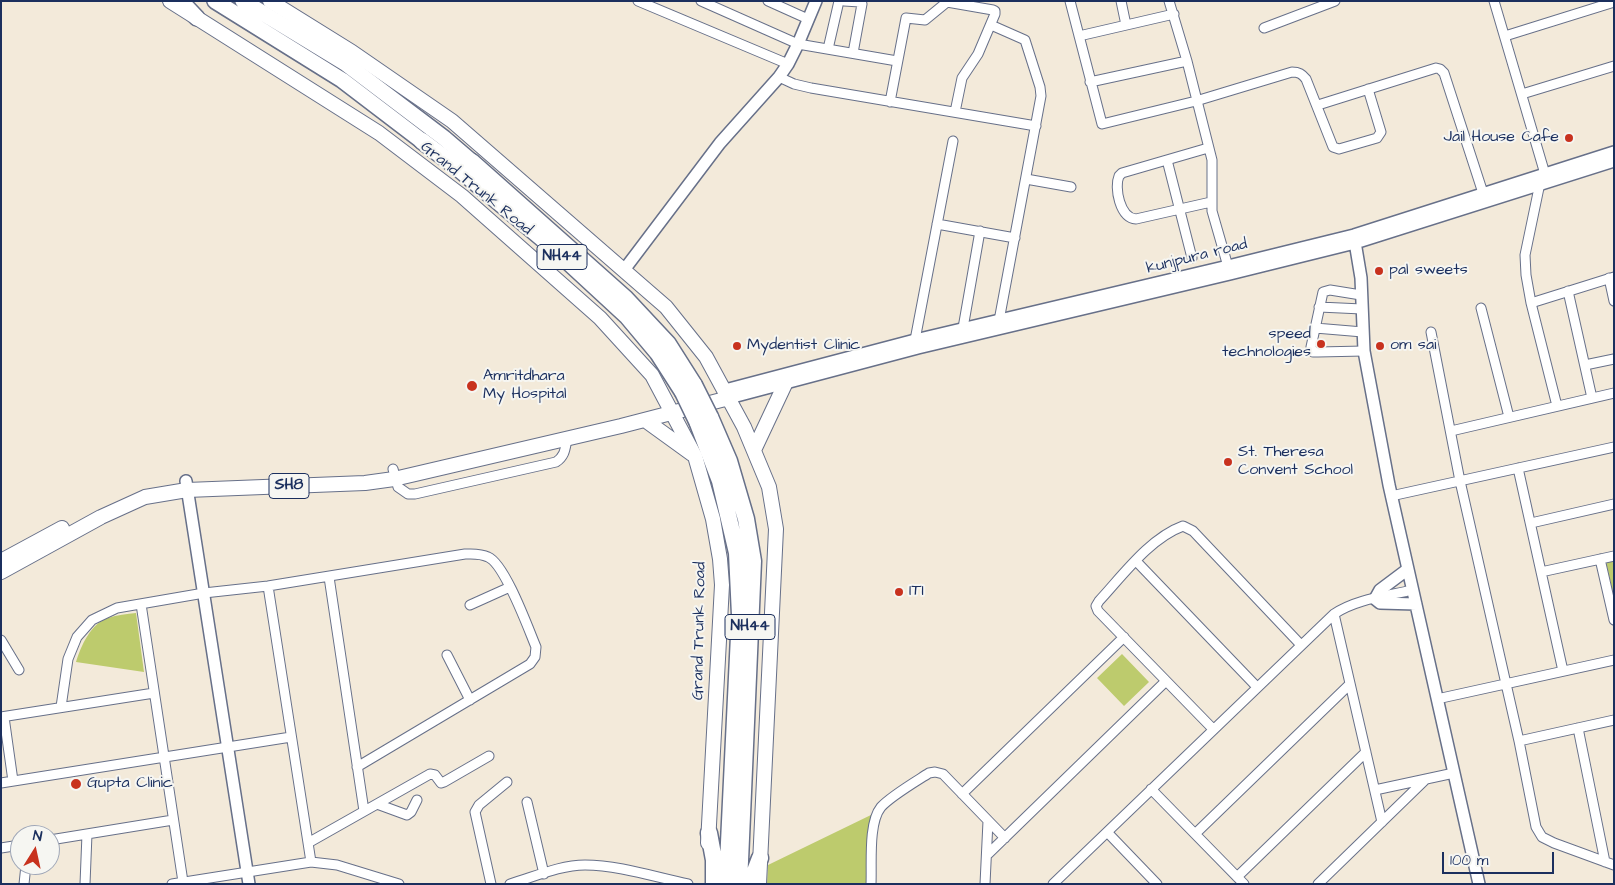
<!DOCTYPE html>
<style>
body{margin:0}
#map{position:relative;width:1615px;height:885px;overflow:hidden;background:#f3eada;font-family:"Architects Daughter",sans-serif}
canvas{display:block}
.frame{position:absolute;inset:0;border:2px solid #1b2f5e;pointer-events:none}
.north{position:absolute;left:10px;top:825px;width:50px;height:50px;box-sizing:border-box;background:#f6f6f2;border:1px solid #9ea6b7;border-radius:50%;rotate:10deg;font-size:14px;font-weight:700;line-height:20px;text-align:center;color:#1b2f5e}
.north::after{content:'';display:block;margin:auto;width:18px;height:22px;background:#c8321e;clip-path:polygon(50% 0,100% 100%,50% 72%,0 100%)}
.scale{position:absolute;left:1442px;top:852px;width:112px;height:22px;box-sizing:border-box;border:2px solid #1b2f5e;border-top:0;padding-left:6px;font-size:15px;line-height:18px;white-space:nowrap;color:#1b2f5e;-webkit-text-stroke:4px #f6f6f2;paint-order:stroke}
</style>
<div id="map">
<canvas width="1615" height="885"></canvas>
<div class="frame"></div>
<div class="north">N</div>
<div class="scale">100 m</div>
</div>
<script>
const g = document.querySelector('canvas').getContext('2d');
g.lineJoin = 'round';
function fill(path, color) {
  g.fillStyle = color;
  g.fill(path, 'evenodd');
}
function trace(path, color, width, dash) {
  g.strokeStyle = color;
  g.lineWidth = width;
  g.lineCap = dash ? 'butt' : 'round';
  g.setLineDash(dash || []);
  g.stroke(path);
}
function write(font, color, halo, rows, align = 'center') {
  g.font = font + ' "Architects Daughter",sans-serif';
  g.lineWidth = 4;
  g.setLineDash([]);
  g.textBaseline = 'middle';
  g.strokeStyle = halo;
  g.fillStyle = color;
  for (const [text, x, y, turn = 0] of rows) {
    g.save();
    g.translate(x, y);
    g.rotate((+turn || 0) * Math.PI / 180);
    g.textAlign = isNaN(turn) ? turn : align;
    if (halo) g.strokeText(text, 0, 0);
    g.fillText(text, 0, 0);
    g.restore();
  }
}
const green = new Path2D(`
 M 1614,561 L 1614,597 L 1606,562 Z
 M 136,613 L 144,672 L 76,662 C 81,646 91,623 108,618 C 117,615 127,614 136,613 Z
 M 1122,654 L 1149,682 L 1124,706 L 1097,678 Z
 M 873,814 L 869,884 L 767,884 L 768,865 Z`);
const minor = new Path2D(`
 M 638,1 L 788,64
 M 701,1 L 798,44 L 897,61
 M 768,1 L 808,19
 M 844,1 L 860,2 L 862,4 L 853,53
 M 1070,1 L 1102,124 L 1196,101 L 1292,72 C 1299,72 1302,74 1306,79 L 1333,147 L 1339,149 L 1377,138 L 1381,132 L 1368,89
 M 1121,1 L 1126,25
 M 1169,1 L 1187,61 L 1212,160 L 1212,211 L 1229,270
 M 1494,1 L 1545,174 L 1540,183 L 1525,255 L 1526,275 L 1531,303 L 1557,406
 M 991,25 L 1025,40 L 1040,87 L 1041,96 L 998,326
 M 1264,28 L 1335,1
 M 1079,36 L 1174,14
 M 1505,36 L 1614,2
 M 828,49 L 839,1
 M 779,77 L 794,84 L 811,88 L 1036,126
 M 1090,82 L 1187,61
 M 1522,94 L 1614,66
 M 890,102 L 906,18 L 925,20 L 947,2 L 993,10 L 995,11 L 995,14 L 978,54 L 962,78 L 955,112
 M 1318,105 L 1436,68 L 1440,69 L 1444,73 L 1483,193
 M 1208,148 L 1122,173 L 1119,176 C 1114,188 1120,218 1136,219 L 1211,202
 M 1167,160 L 1192,258
 M 1026,179 L 1071,187
 M 937,224 L 1015,238
 M 1609,278 L 1614,301
 M 1568,291 L 1592,398
 M 1361,295 L 1330,290 L 1323,292 L 1311,347 L 1313,352 L 1318,352 L 1364,351
 M 1531,303 L 1614,277
 M 1319,307 L 1362,309
 M 1481,308 L 1509,417
 M 963,328 L 980,231
 M 1315,328 L 1363,332
 M 1431,332 L 1460,481 L 1519,741 L 1536,827 L 1542,837 L 1554,843 L 1614,865
 M 915,340 L 953,141
 M 1585,365 L 1614,359
 M 1451,431 L 1614,393
 M 1518,468 L 1563,671
 M 393,469 L 398,487 L 408,494 L 415,494 L 556,462 C 565,456 565,449 567,439
 M 1391,496 L 1614,447
 M 1531,523 L 1614,504
 M 1600,559 L 1614,620
 M 1136,561 L 1257,687
 M 1541,572 L 1614,556
 M 329,577 L 364,811
 M 268,586 L 311,862
 M 141,604 L 183,882
 M 470,605 L 510,587
 M 1334,614 L 1382,822
 M 1,640 L 19,670
 M 447,655 L 470,700
 M 1437,699 L 1614,660
 M 61,707 L 68,659 L 77,637 L 92,620 L 117,608 L 204,593 L 268,586 L 465,554 C 472,554 480,553 488,557 C 505,564 528,628 536,647 L 535,657 L 530,664 L 357,767
 M 1,717 L 154,693
 M 4,717 L 13,781
 M 1578,728 L 1605,862
 M 1213,729 L 1098,611 L 1096,606 L 1099,601 C 1123,575 1150,538 1183,526 L 1193,531 L 1301,645
 M 1519,741 L 1614,720
 M 1,783 L 291,737
 M 1151,789 L 1244,884
 M 1375,790 L 1454,773
 M 962,794 L 1124,637
 M 527,802 L 544,874
 M 377,804 L 407,815 L 411,812 L 417,800
 M 1107,832 L 1157,884
 M 1195,834 L 1350,684
 M 50,840 L 173,820
 M 308,843 L 430,774 L 435,775 L 441,783 L 444,782 L 489,756
 M 1,848 L 20,845
 M 987,855 L 1166,681
 M 1237,877 L 1366,752
 M 24,884 L 26,865
 M 85,884 L 87,834
 M 172,884 L 311,862 L 337,865 L 399,884
 M 491,884 L 475,812 L 479,805 L 507,782
 M 510,884 C 534,877 560,865 585,865 C 618,865 655,877 688,884
 M 871,884 C 872,864 868,823 881,807 C 891,796 915,782 929,773 L 935,772 L 943,774 L 1005,838
 M 985,884 L 988,821
 M 1053,884 L 1334,614 C 1356,599 1387,596 1412,590
 M 1318,884 L 1426,779`);
const tertiary = new Path2D(`
 M 1354,236 L 1361,278 L 1364,351 L 1389,485 L 1479,884
 M 624,270 L 720,143 L 779,77 L 788,64 L 798,44 L 816,1
 M 725,390 L 915,340 L 1228,266 L 1354,235 L 1614,152
 M 729,398 L 918,348 L 1230,274 L 1355,243 L 1614,161
 M 186,481 L 249,884
 M 1408,569 L 1380,590 L 1375,599 L 1380,603 L 1416,604`);
const primary = new Path2D(`
 M 170,1 L 379,133 L 462,196 L 600,318 L 652,375 L 695,456 L 713,519 L 720,559 L 722,585 L 708,843
 M 270,1 L 352,52 L 452,121 L 666,307 L 706,357 L 744,427 L 769,487 L 776,529 L 759,884
 M 645,420 L 692,454
 M 754,450 L 786,382
 M 1,561 L 62,528
 M 1,572 L 101,517 L 145,497 L 187,490 L 365,483 L 394,479 L 621,426 L 729,398`);
const trunk = new Path2D(`
 M 181,1 L 197,18
 M 215,1 L 342,80 L 422,141
 M 243,1 L 345,63 L 444,138 L 472,162`);
const motorway = new Path2D(`
 M 422,141 L 458,168 L 549,244 L 627,316 L 658,353 L 683,392
 M 472,162 L 625,298 L 668,344 L 694,385
 M 710,417 L 729,461 L 746,519 L 753,561 L 739,884
 M 697,421 L 720,481 L 737,553 L 740,615 L 727,884
 M 709,833 L 714,860 L 714,884
 M 750,884 L 760,858`);
const motorwayBridge = new Path2D(`
 M 694,385 L 710,417
 M 683,392 L 697,421`);
const markers = [
 [1569,138,5,"#c8321e"],
 [1379,271,5,"#c8321e"],
 [1321,344,5,"#c8321e"],
 [737,346,5,"#c8321e"],
 [1380,346,5,"#c8321e"],
 [472,386,6,"#c8321e"],
 [1228,462,5,"#c8321e"],
 [899,592,5,"#c8321e"],
 [76,784,6,"#c8321e"]
];
const shields = [
 [562,257,50],
 [289,486,40],
 [750,627,50]
];
const shieldNames = [
 ["NH44",562,257],
 ["SH8",289,486],
 ["NH44",750,627]
];
const poiNames = [
 ["Jail House Cafe",1559,138,"right"],
 ["pal sweets",1389,271],
 ["speed",1311,335,"right"],
 ["technologies",1311,353,"right"],
 ["Mydentist Clinic",747,346],
 ["om sai",1390,346],
 ["Amritdhara",483,377],
 ["My Hospital",483,395],
 ["St. Theresa",1238,453],
 ["Convent School",1238,471],
 ["ITI",909,592],
 ["Gupta Clinic",87,784]
];
const streetNames = [
 ["Grand Trunk Road",476,189,39],
 ["kunjpura road",1197,257,-14],
 ["Grand Trunk Road",700,631,-89]
];
fill(green, '#bdcb6d');
trace(minor, '#677089', 11);
trace(tertiary, '#677089', 14);
trace(primary, '#677089', 16);
trace(trunk, '#677089', 18);
trace(motorway, '#677089', 19);
trace(minor, '#fff', 9);
trace(tertiary, '#fff', 11);
trace(primary, '#fff', 14);
trace(trunk, '#fff', 15);
trace(motorway, '#fff', 16);
trace(motorwayBridge, '#677089', 19, []);
trace(motorwayBridge, '#fff', 16);
for (const [x, y, r, color] of markers) {
  const dot = new Path2D();
  dot.arc(x, y, r, 0, 2 * Math.PI);
  g.fillStyle = color;
  g.fill(dot);
  trace(dot, '#f6f6f2', 2);
}
for (const [x, y, w] of shields) {
  const box = new Path2D();
  box.roundRect(x - w / 2, y - 12.5, w, 25, 4);
  g.fillStyle = '#f6f6f2';
  g.fill(box);
  trace(box, '#1b2f5e', 1);
}
write('bold 15px', '#1b2f5e', null, shieldNames);
write('16px', '#1b2f5e', '#f6f6f2', poiNames, 'left');
write('16px', '#1b2f5e', '#f6f6f2', streetNames);
</script>
